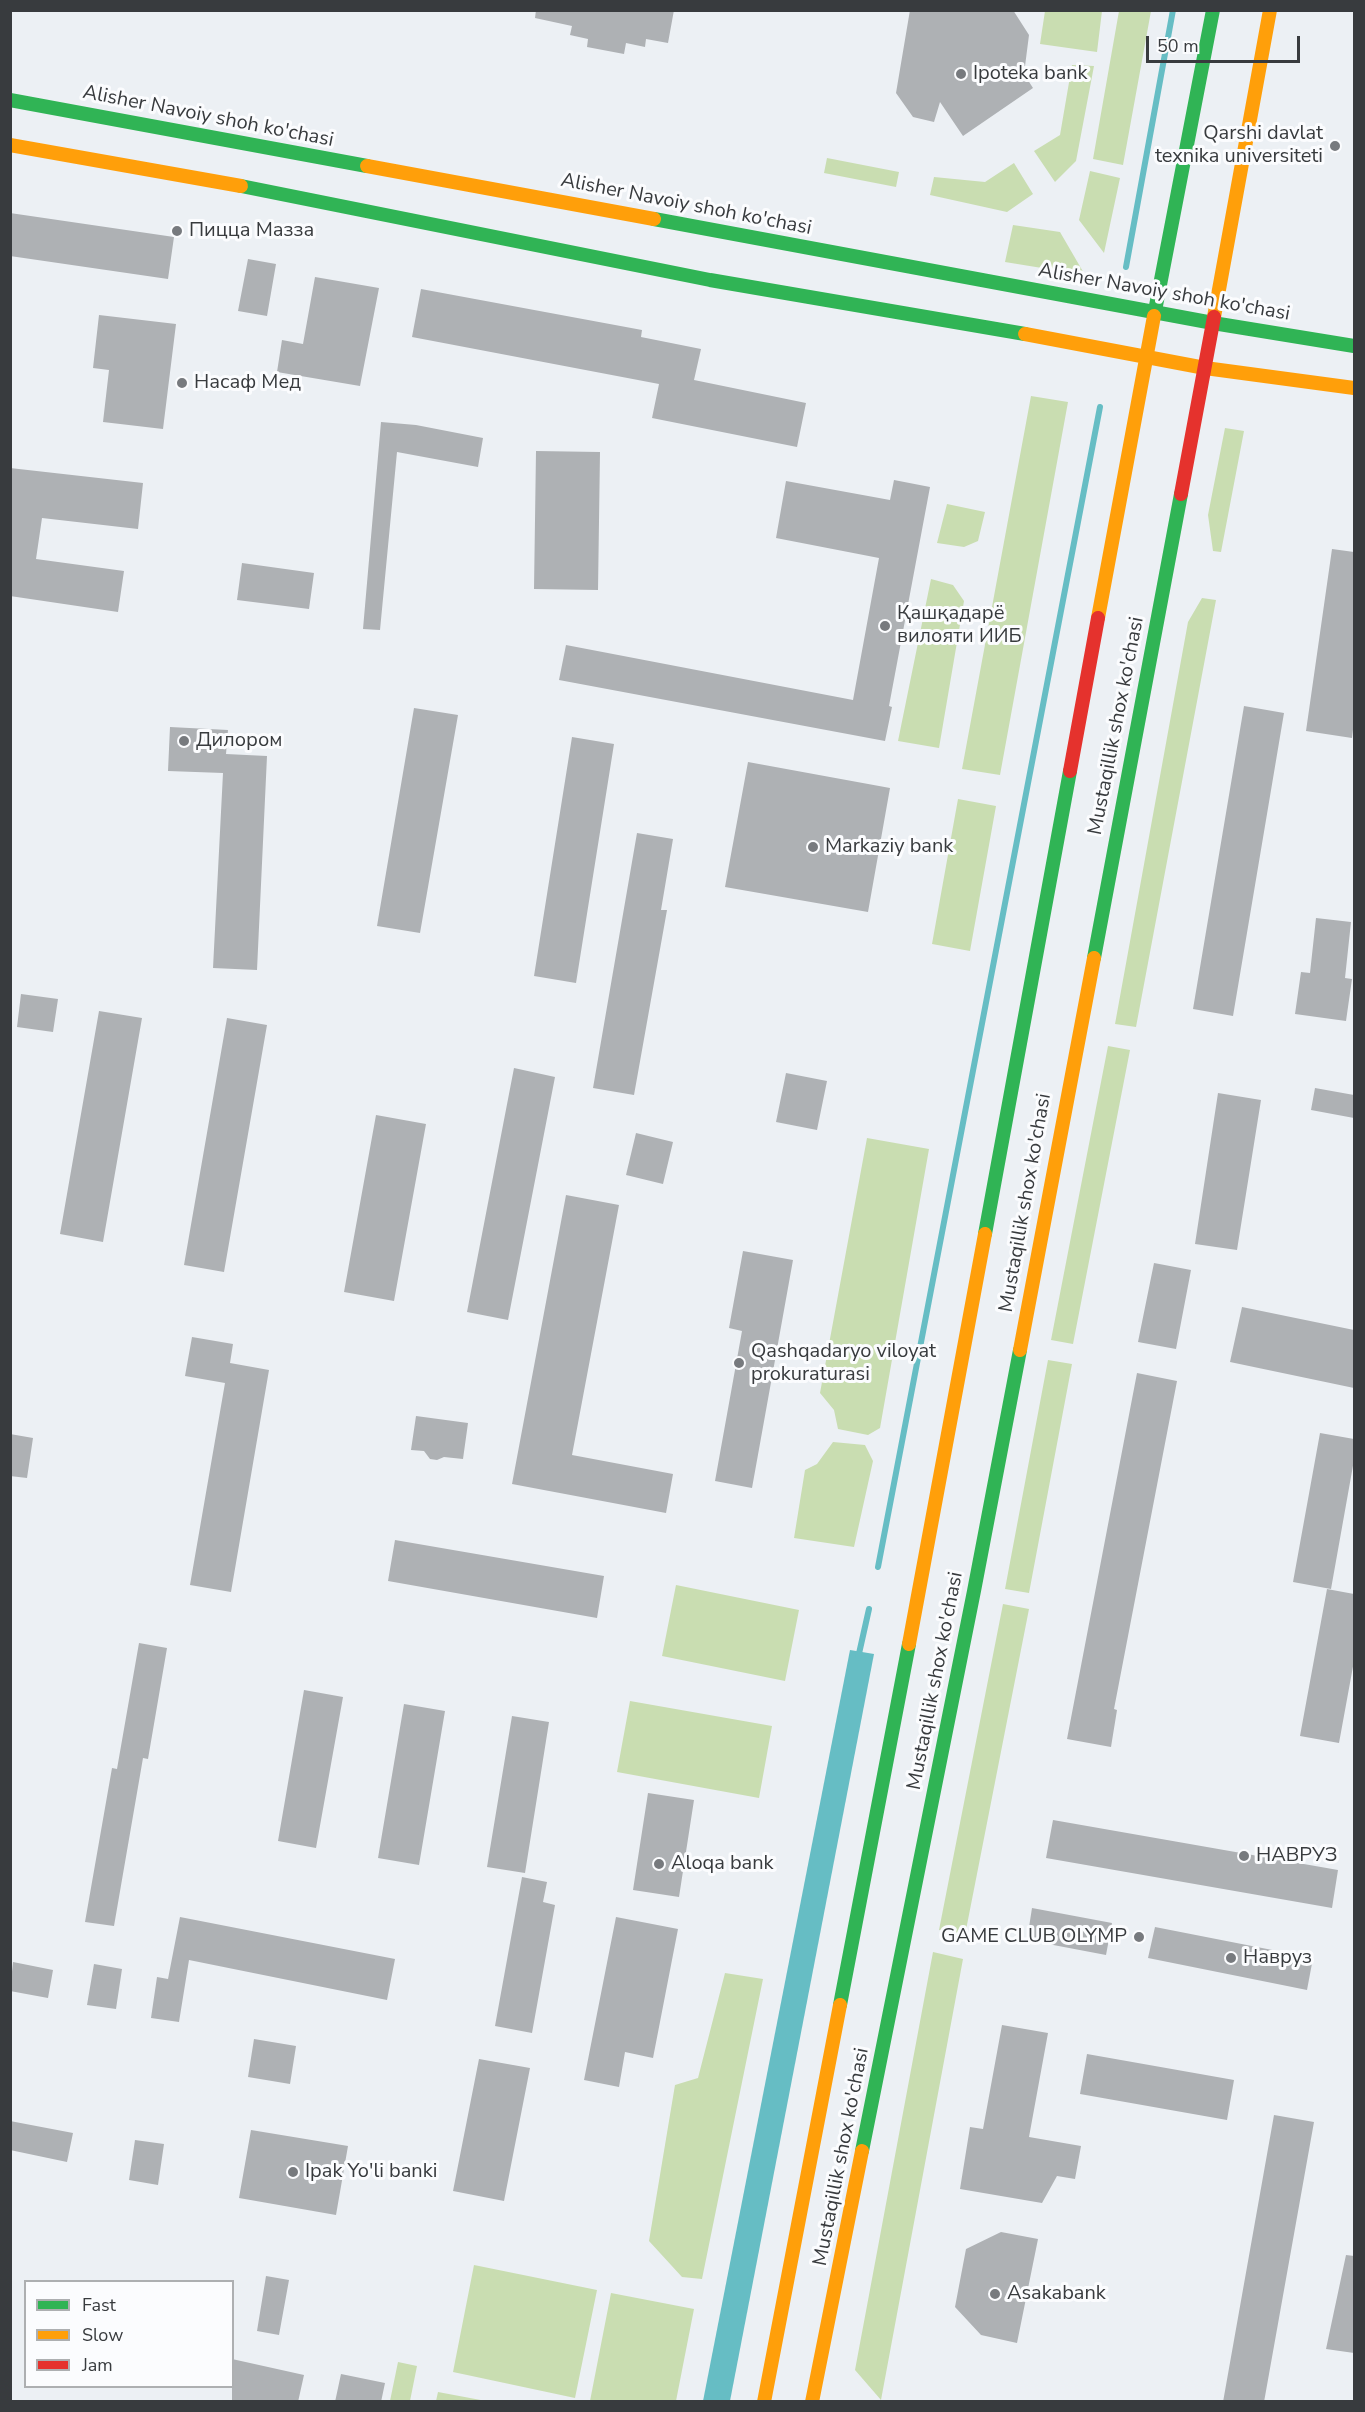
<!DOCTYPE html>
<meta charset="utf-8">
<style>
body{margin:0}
#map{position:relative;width:1365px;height:2412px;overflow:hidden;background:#ecf0f4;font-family:"Nunito Sans",sans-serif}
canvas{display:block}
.frame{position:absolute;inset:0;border:12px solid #383b3e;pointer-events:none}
.legend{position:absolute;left:24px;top:2280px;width:210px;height:108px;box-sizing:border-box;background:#fbfcfe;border:2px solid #adafb1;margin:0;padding:8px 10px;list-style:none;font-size:18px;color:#383b3e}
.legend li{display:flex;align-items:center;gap:12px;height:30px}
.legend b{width:30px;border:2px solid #adafb1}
.scale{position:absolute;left:1146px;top:36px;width:154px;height:27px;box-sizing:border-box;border:3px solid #383b3e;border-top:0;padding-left:8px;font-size:18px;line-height:21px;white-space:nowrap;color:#383b3e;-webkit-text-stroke:4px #fbfcfe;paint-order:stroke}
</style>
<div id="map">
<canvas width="1365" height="2412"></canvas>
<div class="frame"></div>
<ul class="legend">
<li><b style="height:8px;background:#30b455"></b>Fast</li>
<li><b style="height:8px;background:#ff9f0a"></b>Slow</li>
<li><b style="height:8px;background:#e5322d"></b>Jam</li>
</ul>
<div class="scale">50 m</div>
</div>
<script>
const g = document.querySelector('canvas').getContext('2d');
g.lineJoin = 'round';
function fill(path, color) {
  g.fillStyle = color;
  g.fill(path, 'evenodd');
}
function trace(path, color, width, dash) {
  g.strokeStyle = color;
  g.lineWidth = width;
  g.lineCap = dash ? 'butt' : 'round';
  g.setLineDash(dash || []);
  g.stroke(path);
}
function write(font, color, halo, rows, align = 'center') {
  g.font = font + ' "Nunito Sans",sans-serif';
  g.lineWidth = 6;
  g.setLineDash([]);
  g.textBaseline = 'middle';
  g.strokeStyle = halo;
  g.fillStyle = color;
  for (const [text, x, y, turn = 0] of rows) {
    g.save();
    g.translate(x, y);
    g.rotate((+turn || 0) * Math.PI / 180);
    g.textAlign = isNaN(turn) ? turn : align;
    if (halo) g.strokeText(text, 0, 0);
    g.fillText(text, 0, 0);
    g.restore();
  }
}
const green = new Path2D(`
 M 1045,11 L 1102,11 L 1097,52 L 1040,44 Z
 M 1119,11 L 1151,11 L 1123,165 L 1093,159 Z
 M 1072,65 L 1094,66 L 1076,161 L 1055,182 L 1034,151 L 1060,135 Z
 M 827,158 L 899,172 L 896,187 L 824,173 Z
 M 1014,163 L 1033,194 L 1007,212 L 930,195 L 934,177 L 985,182 Z
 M 1090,171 L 1120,178 L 1104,253 L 1079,220 Z
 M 1013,225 L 1060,232 L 1085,275 L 1005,262 Z
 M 1031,396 L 1068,402 L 1000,775 L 962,769 Z
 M 1225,428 L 1244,431 L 1221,552 L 1213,551 L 1208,515 Z
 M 947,504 L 985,512 L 978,541 L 964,547 L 937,543 Z
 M 931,579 L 953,585 L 964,601 L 939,748 L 898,741 Z
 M 1202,598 L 1216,600 L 1136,1027 L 1115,1024 L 1188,622 Z
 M 958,799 L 996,806 L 970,951 L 932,944 Z
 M 1108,1046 L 1130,1050 L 1073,1344 L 1051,1340 Z
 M 867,1138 L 929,1149 L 880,1428 L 868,1435 L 838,1429 L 834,1410 L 820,1393 Z
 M 1048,1360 L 1072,1364 L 1029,1593 L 1005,1589 Z
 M 833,1442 L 865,1445 L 873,1461 L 854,1547 L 794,1538 L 805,1470 L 817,1464 Z
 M 676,1585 L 799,1610 L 785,1681 L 662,1656 Z
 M 1003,1604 L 1029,1609 L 965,1935 L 939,1930 Z
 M 630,1701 L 772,1726 L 759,1798 L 617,1772 Z
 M 933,1952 L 963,1959 L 881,2400 L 855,2370 Z
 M 725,1973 L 763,1979 L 702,2279 L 682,2277 L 649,2241 L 675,2085 L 698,2078 Z
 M 474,2265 L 597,2290 L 575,2398 L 453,2372 Z
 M 611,2293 L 694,2309 L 676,2401 L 590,2401 Z
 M 398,2362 L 417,2366 L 410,2401 L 390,2401 Z
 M 438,2392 L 486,2401 L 436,2401 Z`);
const water = new Path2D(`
 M 850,1650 L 874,1654 L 730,2401 L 703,2401 Z`);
const stream = new Path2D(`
 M 1126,267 L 1173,10
 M 878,1567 L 1100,407
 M 858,1658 L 869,1609`);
const building = new Path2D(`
 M 536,10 L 674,10 L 668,43 L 646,39 L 645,47 L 626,43 L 624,54 L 587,47 L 588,39 L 570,35 L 572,26 L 535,18 Z
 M 910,10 L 1013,10 L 1029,35 L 1024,74 L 1033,88 L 963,136 L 940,102 L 934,122 L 913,117 L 896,93 Z
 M 10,213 L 174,237 L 168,279 L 10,256 Z
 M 248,259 L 276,264 L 267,316 L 238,311 Z
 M 315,277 L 379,288 L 360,386 L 277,372 L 282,340 L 303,344 Z
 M 421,289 L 642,330 L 641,337 L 701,349 L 694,380 L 806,403 L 797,447 L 652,418 L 659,384 L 412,337 Z
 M 99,315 L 176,324 L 163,429 L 103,422 L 109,370 L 93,368 Z
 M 381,422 L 416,425 L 483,438 L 478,467 L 397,452 L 380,630 L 363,629 Z
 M 536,451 L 600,452 L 598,590 L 534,589 Z
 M 10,468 L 143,483 L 138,529 L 42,518 L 36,559 L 124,571 L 118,612 L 10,596 Z
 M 894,480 L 930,487 L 889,706 L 892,707 L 885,741 L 559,680 L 566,645 L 853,700 L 879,558 L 776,538 L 786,481 L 890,500 Z
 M 1332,549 L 1354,552 L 1354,721 L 1352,738 L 1306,731 Z
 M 242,563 L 314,573 L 309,609 L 237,600 Z
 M 1244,706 L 1284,713 L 1233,1016 L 1193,1009 Z
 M 414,708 L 458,715 L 420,933 L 377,926 Z
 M 170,727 L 228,730 L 226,754 L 267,756 L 257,970 L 213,968 L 223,773 L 168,771 Z
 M 572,737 L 614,744 L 576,983 L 534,976 Z
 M 748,762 L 890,788 L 868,912 L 725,887 Z
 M 637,833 L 673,839 L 661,910 L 667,910 L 634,1095 L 593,1088 Z
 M 1316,918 L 1351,922 L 1345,978 L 1352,979 L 1346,1021 L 1295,1014 L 1301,972 L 1310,973 Z
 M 21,994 L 58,999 L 53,1032 L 17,1027 Z
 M 99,1011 L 142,1018 L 103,1242 L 60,1234 Z
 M 227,1018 L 267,1025 L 224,1272 L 184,1265 Z
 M 514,1068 L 555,1077 L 508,1320 L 467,1312 Z
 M 786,1073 L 827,1081 L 817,1130 L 776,1122 Z
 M 1315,1088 L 1354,1095 L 1354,1118 L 1311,1110 Z
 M 1218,1093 L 1261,1100 L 1237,1250 L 1195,1244 Z
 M 376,1115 L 426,1124 L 394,1301 L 344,1292 Z
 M 636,1133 L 673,1142 L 663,1184 L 626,1175 Z
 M 566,1195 L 619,1205 L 572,1455 L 673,1474 L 666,1513 L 512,1484 Z
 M 743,1251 L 793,1260 L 752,1488 L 715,1481 L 742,1331 L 729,1328 Z
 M 1154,1263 L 1191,1270 L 1176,1349 L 1138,1342 Z
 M 1242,1307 L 1354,1330 L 1354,1388 L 1230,1362 Z
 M 192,1337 L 233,1344 L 230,1363 L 269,1370 L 231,1592 L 190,1585 L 225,1383 L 185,1376 Z
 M 1137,1373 L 1177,1381 L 1114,1709 L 1117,1710 L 1111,1747 L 1067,1739 Z
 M 416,1416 L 468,1423 L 463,1459 L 444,1457 L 437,1460 L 430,1459 L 424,1451 L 411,1450 Z
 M 1320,1433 L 1354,1439 L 1354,1460 L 1331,1589 L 1293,1582 Z
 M 10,1434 L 33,1438 L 27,1478 L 10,1476 Z
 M 395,1540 L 604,1576 L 597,1618 L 388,1581 Z
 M 1327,1589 L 1354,1594 L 1354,1661 L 1339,1743 L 1300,1736 Z
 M 139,1643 L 167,1648 L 148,1759 L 143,1758 L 114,1926 L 85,1922 L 112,1768 L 117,1769 Z
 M 304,1690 L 343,1697 L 316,1848 L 278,1841 Z
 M 404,1704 L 445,1711 L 419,1865 L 378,1858 Z
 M 512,1716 L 549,1722 L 525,1873 L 487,1867 Z
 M 648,1793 L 694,1800 L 679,1897 L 633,1890 Z
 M 1053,1820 L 1338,1870 L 1332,1908 L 1046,1858 Z
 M 522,1877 L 547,1882 L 543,1902 L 555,1905 L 532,2033 L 495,2026 Z
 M 1032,1908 L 1112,1923 L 1106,1955 L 1027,1940 Z
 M 180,1917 L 395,1959 L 387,2000 L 189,1960 L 179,2022 L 151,2018 L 157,1977 L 168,1979 Z
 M 616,1917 L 678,1929 L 653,2058 L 625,2052 L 619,2087 L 584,2080 Z
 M 1155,1927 L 1313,1958 L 1307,1990 L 1148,1958 Z
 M 13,1962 L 53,1970 L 48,1998 L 10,1991 Z
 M 94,1964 L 122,1969 L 116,2009 L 87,2005 Z
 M 1002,2025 L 1048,2033 L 1029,2137 L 1081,2146 L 1075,2179 L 1057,2176 L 1042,2203 L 960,2189 L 970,2127 L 983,2129 Z
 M 254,2039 L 296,2046 L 290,2084 L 248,2077 Z
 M 1087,2054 L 1234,2080 L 1227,2120 L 1080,2094 Z
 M 479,2059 L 530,2068 L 504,2201 L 453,2191 Z
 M 1274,2115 L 1314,2122 L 1264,2402 L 1223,2402 Z
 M 10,2121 L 73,2133 L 67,2162 L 10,2150 Z
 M 251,2130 L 348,2146 L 336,2215 L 239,2198 Z
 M 135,2140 L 164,2144 L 158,2185 L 129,2180 Z
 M 1001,2232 L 1038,2239 L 1017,2343 L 981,2335 L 955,2307 L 966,2249 Z
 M 1346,2255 L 1354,2256 L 1354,2353 L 1326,2349 Z
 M 266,2276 L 289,2280 L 279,2335 L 257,2331 Z
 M 232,2359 L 304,2375 L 298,2402 L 232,2402 Z
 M 341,2374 L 385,2383 L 381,2402 L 335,2402 Z`);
const fast = new Path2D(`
 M 10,100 L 367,166
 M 241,186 L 710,280 L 1025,334
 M 654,219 L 1213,323 L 1354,346
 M 1154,316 L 1213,10
 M 1094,958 L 1181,494
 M 985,1234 L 1070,771
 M 840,2005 L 909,1644
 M 862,2151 L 974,1591 L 1020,1350`);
const slow = new Path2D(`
 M 10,145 L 241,186
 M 367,166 L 654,219
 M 1214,317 L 1270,10
 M 1025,334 L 1205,368 L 1354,388
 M 1098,618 L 1154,316
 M 1020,1350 L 1094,958
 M 909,1644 L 985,1234
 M 764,2402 L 840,2005
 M 812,2402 L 862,2151`);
const jam = new Path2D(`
 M 1181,494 L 1214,317
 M 1070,771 L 1098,618`);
const markers = [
 [961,74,6,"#777a7e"],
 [1335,146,6,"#777a7e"],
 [177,231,6,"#777a7e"],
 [182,383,6,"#777a7e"],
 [885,626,6,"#777a7e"],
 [184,741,6,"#777a7e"],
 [813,847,6,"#777a7e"],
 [739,1363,6,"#777a7e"],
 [1244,1856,6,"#777a7e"],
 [659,1864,6,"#777a7e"],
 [1139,1937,6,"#777a7e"],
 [1231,1958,6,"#777a7e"],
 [293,2172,6,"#777a7e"],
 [995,2294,6,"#777a7e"]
];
const poiNames = [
 ["Ipoteka bank",973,74],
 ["Qarshi davlat",1323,134,"right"],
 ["texnika universiteti",1323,157,"right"],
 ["Пицца Мазза",189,231],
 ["Насаф Мед",194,383],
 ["Қашқадарё",897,614],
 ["вилояти ИИБ",897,637],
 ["Дилором",196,741],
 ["Markaziy bank",825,847],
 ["Qashqadaryo viloyat",751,1352],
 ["prokuraturasi",751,1375],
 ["НАВРУЗ",1256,1856],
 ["Aloqa bank",671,1864],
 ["GAME CLUB OLYMP",1127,1937,"right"],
 ["Навруз",1243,1958],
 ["Ipak Yo'li banki",305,2172],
 ["Asakabank",1007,2294]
];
const streetNames = [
 ["Alisher Navoiy shoh ko'chasi",208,117,11],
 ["Alisher Navoiy shoh ko'chasi",686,205,11],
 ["Alisher Navoiy shoh ko'chasi",1164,293,10],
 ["Mustaqillik shox ko'chasi",1117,726,-79],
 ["Mustaqillik shox ko'chasi",1026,1203,-80],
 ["Mustaqillik shox ko'chasi",936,1681,-79],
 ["Mustaqillik shox ko'chasi",842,2157,-79]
];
fill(green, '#c9ddb1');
fill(water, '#66bdc4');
trace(stream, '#66bdc4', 6);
fill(building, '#aeb1b4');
trace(fast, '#30b455', 14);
trace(slow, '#ff9f0a', 14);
trace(jam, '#e5322d', 14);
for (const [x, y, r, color] of markers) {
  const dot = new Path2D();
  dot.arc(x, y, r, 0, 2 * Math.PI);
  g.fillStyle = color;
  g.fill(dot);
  trace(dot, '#fbfcfe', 2);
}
write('20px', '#383b3e', '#fbfcfe', poiNames, 'left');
write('20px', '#383b3e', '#fbfcfe', streetNames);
</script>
